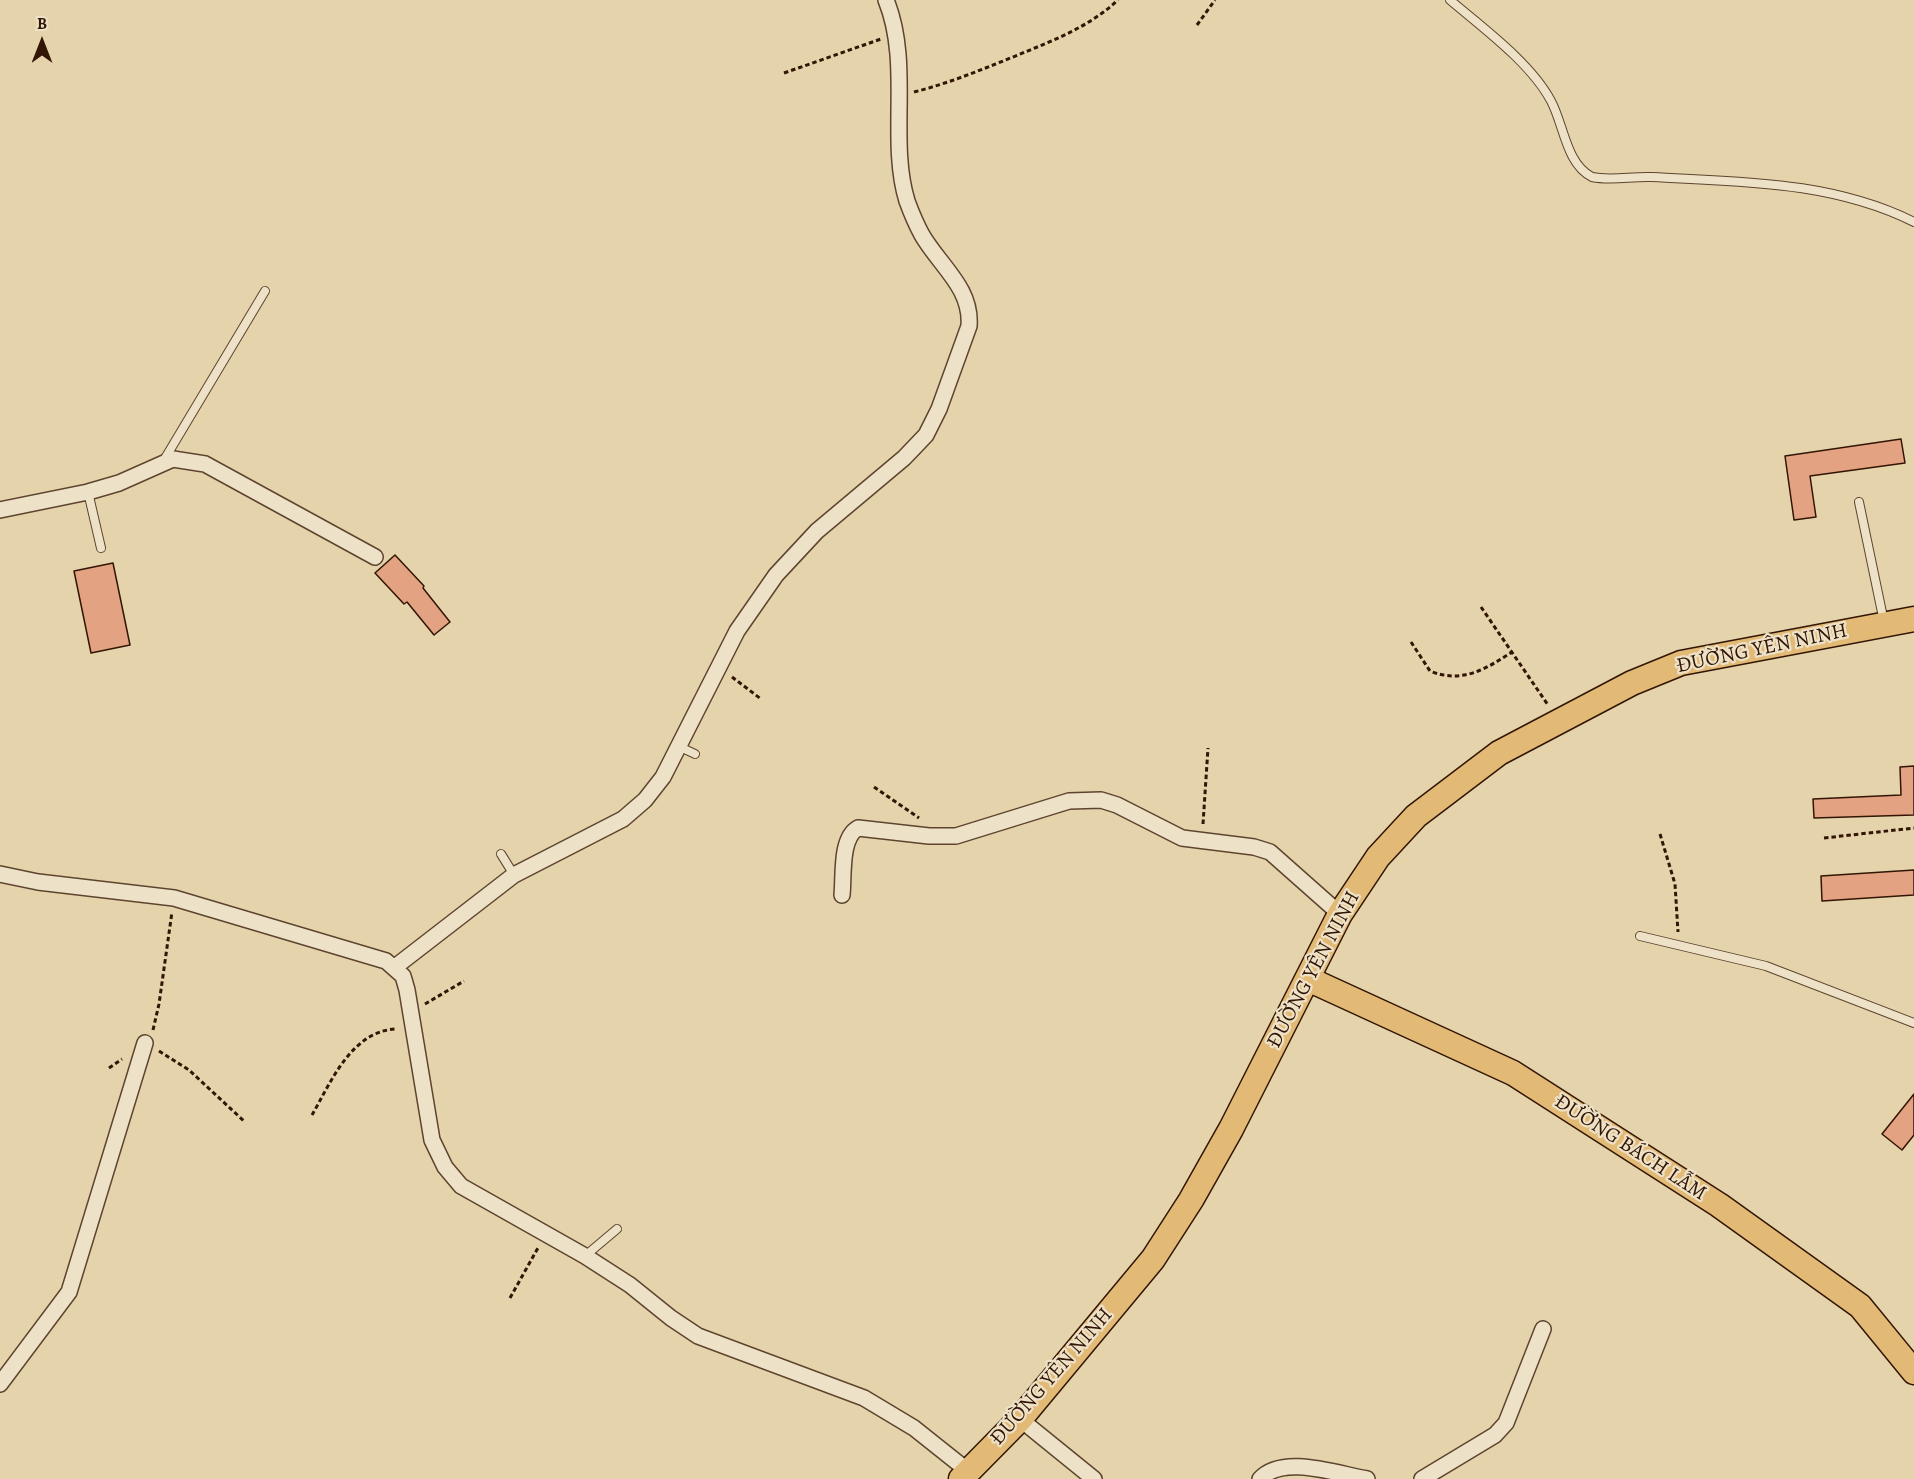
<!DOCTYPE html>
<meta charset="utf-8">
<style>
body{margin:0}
#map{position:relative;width:1914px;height:1479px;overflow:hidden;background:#e4d3ab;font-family:Alegreya,serif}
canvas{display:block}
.north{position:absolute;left:12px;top:12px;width:60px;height:60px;-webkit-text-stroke:4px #ede2c8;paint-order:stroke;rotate:0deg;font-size:16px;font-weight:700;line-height:24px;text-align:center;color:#321504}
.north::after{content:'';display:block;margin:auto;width:21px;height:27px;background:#321504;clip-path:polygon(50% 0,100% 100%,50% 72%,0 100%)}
</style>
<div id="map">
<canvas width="1914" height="1479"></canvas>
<div class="north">B</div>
</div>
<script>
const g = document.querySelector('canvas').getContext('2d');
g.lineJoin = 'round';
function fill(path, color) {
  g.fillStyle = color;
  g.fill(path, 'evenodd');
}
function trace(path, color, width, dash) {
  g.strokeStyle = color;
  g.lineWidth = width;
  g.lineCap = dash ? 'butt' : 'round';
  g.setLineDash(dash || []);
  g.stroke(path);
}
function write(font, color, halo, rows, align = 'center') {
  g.font = font + ' Alegreya,serif';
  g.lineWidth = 4.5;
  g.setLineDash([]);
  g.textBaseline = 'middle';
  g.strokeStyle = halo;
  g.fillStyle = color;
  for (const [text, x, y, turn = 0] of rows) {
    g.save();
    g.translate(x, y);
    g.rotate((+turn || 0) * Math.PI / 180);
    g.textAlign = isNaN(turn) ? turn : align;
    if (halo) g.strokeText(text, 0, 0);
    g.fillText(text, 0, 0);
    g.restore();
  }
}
const building = new Path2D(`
 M 1901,439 L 1905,463 L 1810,476 L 1816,517 L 1794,520 L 1785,456 Z
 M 395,555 L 424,586 L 423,588 L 450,622 L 434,635 L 407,602 L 404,604 L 375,573 Z
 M 113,563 L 130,645 L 91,653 L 74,571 Z
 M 1914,766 L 1914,815 L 1814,818 L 1813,799 L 1901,795 L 1900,767 Z
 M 1914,870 L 1914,895 L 1822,901 L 1821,876 Z
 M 1914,1094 L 1914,1135 L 1902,1150 L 1882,1134 Z`);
const path = new Path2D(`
 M 1197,25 L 1215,0
 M 784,73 L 881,39
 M 914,92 C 950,83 983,69 1018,55 C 1054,40 1089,27 1118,0
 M 1481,607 L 1548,705
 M 1411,642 L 1430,671 C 1462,684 1486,669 1512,652
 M 732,677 L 761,699
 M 874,787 L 919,818
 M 1203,824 L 1208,748
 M 1660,834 L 1675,884 L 1678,932
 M 1824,838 L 1914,828
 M 425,1004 L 464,981
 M 153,1030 L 159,1004 L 172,912
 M 159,1051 L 189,1070 L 245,1122
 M 109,1068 L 122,1059
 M 312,1115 C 331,1082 352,1030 397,1029
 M 510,1298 L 539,1246`);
const lane = new Path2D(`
 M 1450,0 C 1483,28 1531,63 1551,101 C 1564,125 1566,164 1592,177 C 1612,181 1632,176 1652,177 C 1741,182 1832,181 1914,222
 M 164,460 L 265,291
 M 88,492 L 101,548
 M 1859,502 L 1884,622
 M 678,746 L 695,754
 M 501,854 L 514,875
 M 1640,936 L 1766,966 L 1914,1023
 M 585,1256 L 617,1229`);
const street = new Path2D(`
 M 0,510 L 88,492 L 119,483 L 173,459 L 205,464 L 375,557
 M 0,874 L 38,882 L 174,898 L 386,961 L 403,976 L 407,990 L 432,1140 L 445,1167 L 461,1186 L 585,1256 L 630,1285 L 671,1318 L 698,1336 L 864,1398 L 914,1428 L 968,1471
 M 842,895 C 844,876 840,838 858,828 L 929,836 L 956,836 L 1069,801 L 1101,800 L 1117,805 L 1182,838 L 1254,847 L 1270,852 L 1340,914
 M 395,967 L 514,875 L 623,819 L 645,800 L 663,777 L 737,631 L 776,575 L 817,531 L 904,458 L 926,435 L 939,409 L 969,326 C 972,288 940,266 922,235 C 916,224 911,212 907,201 C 888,139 912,64 886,0
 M 0,1384 L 69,1292 L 145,1043
 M 1020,1419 L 1094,1479
 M 1260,1479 C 1283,1454 1337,1474 1367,1479
 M 1422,1479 L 1495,1435 L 1506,1423 L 1543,1329`);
const primary = new Path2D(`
 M 1308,979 L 1513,1073 L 1719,1205 L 1860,1306 L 1914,1372
 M 961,1479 L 1020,1419 L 1153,1259 L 1191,1200 L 1231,1129 L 1340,914 L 1378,857 L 1416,816 L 1499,753 L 1632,683 L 1681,663 L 1914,619`);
const streetNames = [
 ["ĐƯỜNG YÊN NINH",1762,649,-12],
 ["ĐƯỜNG YÊN NINH",1314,970,-62],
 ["ĐƯỜNG BÁCH LẪM",1630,1148,33],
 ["ĐƯỜNG YÊN NINH",1052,1377,-49]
];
fill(building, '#e3a281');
trace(building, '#321504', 1.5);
trace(lane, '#5e442e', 10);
trace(street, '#5e442e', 18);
trace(primary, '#321504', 27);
trace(path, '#321504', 3, [4.5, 3]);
trace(lane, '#ede2c8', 8);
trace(street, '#ede2c8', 15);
trace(primary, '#e2ba76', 24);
write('21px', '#321504', '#ede2c8', streetNames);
</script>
